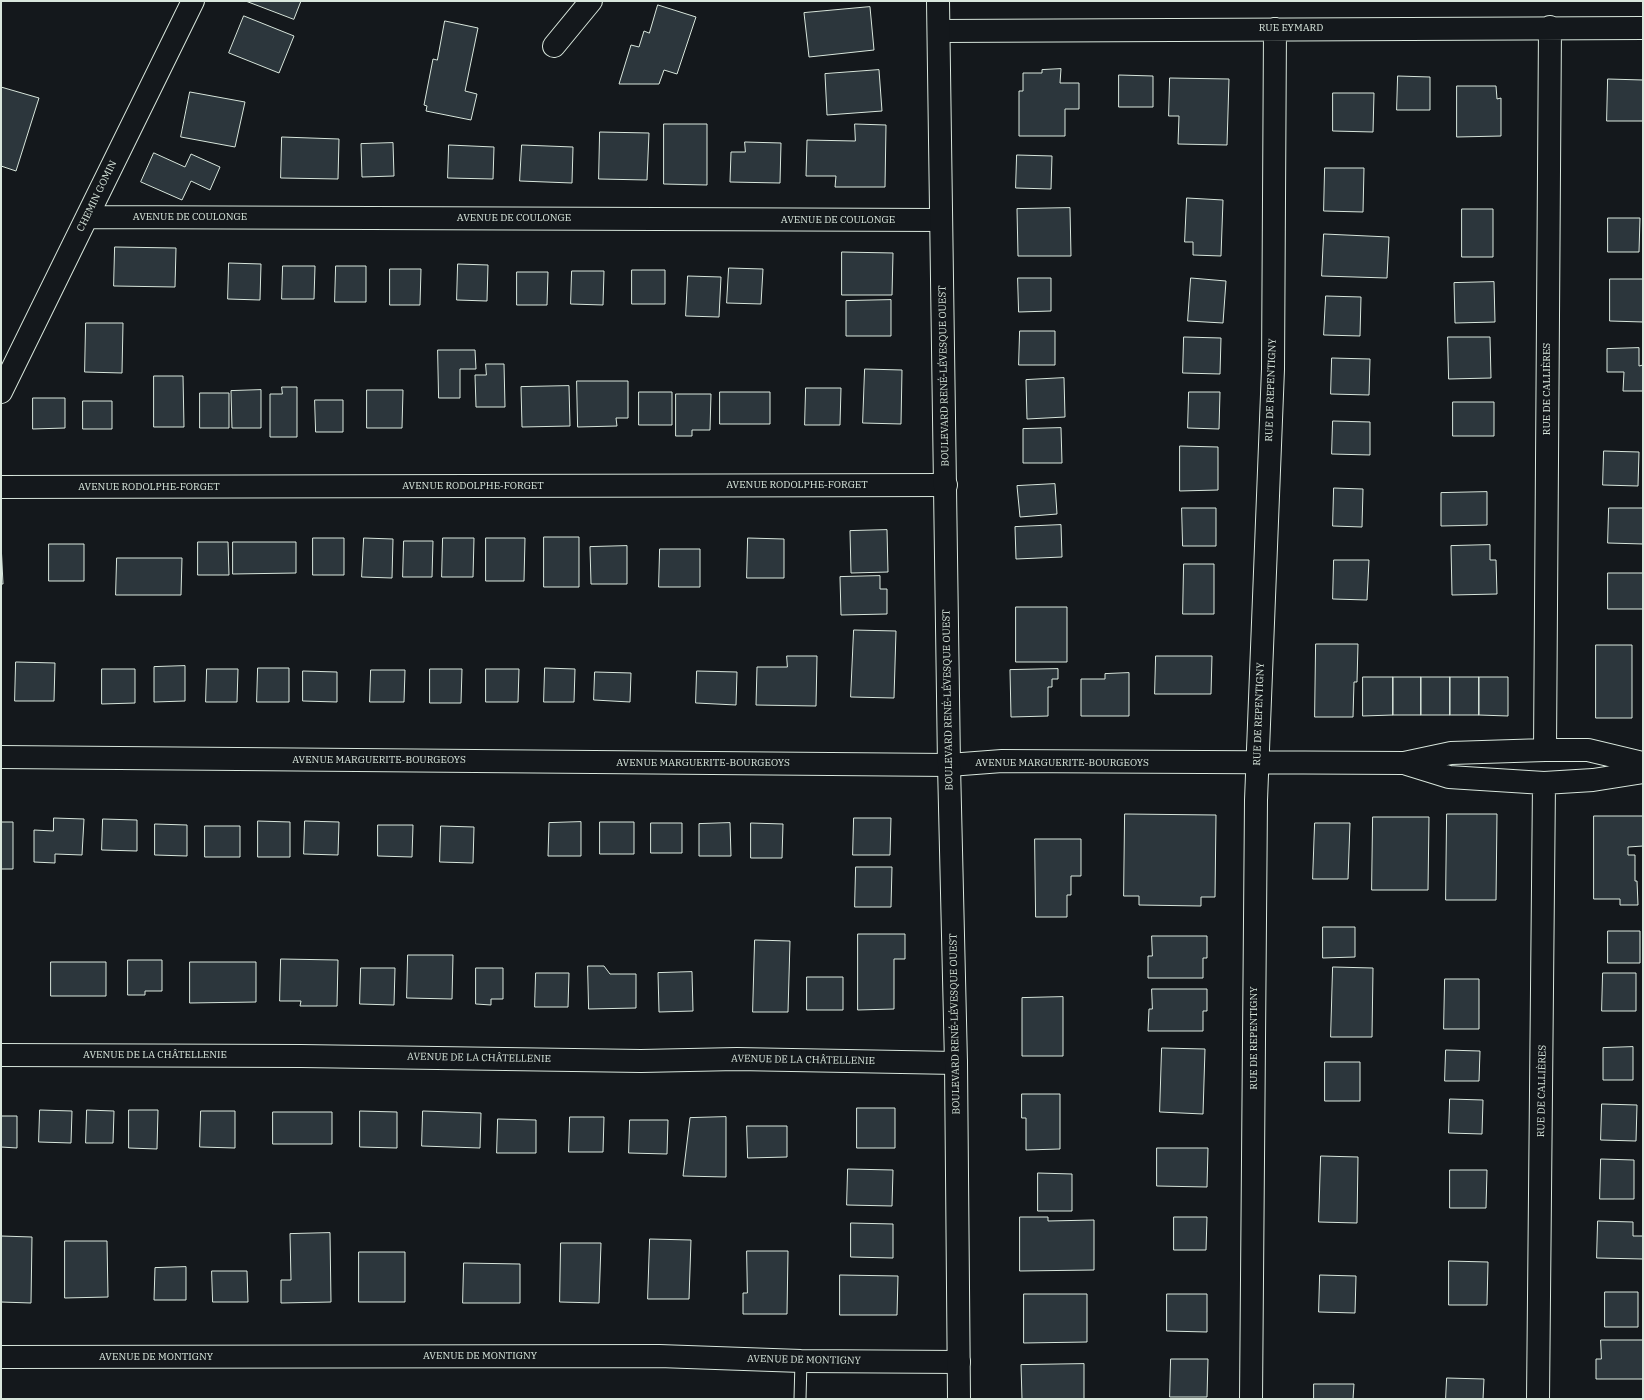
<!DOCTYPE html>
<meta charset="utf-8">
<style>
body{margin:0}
#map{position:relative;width:1644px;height:1400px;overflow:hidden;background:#14181c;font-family:"IBM Plex Serif",serif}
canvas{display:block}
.frame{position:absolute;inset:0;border:2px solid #d8e6dc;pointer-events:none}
</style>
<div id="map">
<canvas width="1644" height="1400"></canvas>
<div class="frame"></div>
</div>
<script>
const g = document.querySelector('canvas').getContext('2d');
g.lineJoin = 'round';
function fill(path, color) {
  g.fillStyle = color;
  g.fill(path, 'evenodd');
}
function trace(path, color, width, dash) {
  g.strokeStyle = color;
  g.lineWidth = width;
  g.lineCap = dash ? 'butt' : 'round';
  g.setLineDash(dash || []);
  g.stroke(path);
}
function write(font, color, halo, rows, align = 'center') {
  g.font = font + ' "IBM Plex Serif",serif';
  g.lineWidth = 3;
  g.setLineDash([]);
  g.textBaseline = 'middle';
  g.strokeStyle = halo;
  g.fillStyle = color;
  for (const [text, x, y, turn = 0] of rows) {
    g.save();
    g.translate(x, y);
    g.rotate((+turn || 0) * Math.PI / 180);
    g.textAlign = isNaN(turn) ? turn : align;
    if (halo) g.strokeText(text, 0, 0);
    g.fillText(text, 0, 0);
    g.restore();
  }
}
const building = new Path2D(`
 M 246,1 L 301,1 L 294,19 Z
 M 658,5 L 696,17 L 677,74 L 664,70 L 659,84 L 619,84 L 631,45 L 639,47 L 644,31 L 649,33 Z
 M 870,7 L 874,50 L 809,57 L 804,13 Z
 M 244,16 L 294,36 L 279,73 L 229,53 Z
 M 445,21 L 478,28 L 465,91 L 477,94 L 471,120 L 426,111 L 427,106 L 424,105 L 433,59 L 437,60 Z
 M 1061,69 L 1060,83 L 1079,83 L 1079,109 L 1065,109 L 1065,136 L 1019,136 L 1019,91 L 1023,91 L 1023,73 L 1042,73 L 1042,70 Z
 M 879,70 L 882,111 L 827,115 L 825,74 Z
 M 1119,75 L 1153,76 L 1153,107 L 1119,107 Z
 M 1398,76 L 1430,77 L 1430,110 L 1397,110 Z
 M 1170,78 L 1229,79 L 1227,145 L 1178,144 L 1179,116 L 1169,116 Z
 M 1608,79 L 1643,80 L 1643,121 L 1607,121 Z
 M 1457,86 L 1496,86 L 1497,99 L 1501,98 L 1501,136 L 1457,137 Z
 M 1,87 L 39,98 L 16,171 L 1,166 Z
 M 190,92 L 245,102 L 235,147 L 181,137 Z
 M 1333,93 L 1374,93 L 1373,132 L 1333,131 Z
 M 664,124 L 707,124 L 707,185 L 664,184 Z
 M 855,124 L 886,125 L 885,187 L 835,187 L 836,176 L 806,176 L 807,140 L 855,141 Z
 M 600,132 L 649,133 L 647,180 L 599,179 Z
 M 282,137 L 339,139 L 338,179 L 281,178 Z
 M 745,142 L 781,143 L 780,183 L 730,182 L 731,152 L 745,152 Z
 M 393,143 L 394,176 L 362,177 L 361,144 Z
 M 449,145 L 494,147 L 493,179 L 448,178 Z
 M 522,145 L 573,147 L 572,183 L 520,181 Z
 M 154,153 L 185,167 L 191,154 L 220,167 L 210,190 L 191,181 L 182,200 L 141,182 Z
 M 1017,155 L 1052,156 L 1051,189 L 1016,188 Z
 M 1325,168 L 1364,168 L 1363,212 L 1324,211 Z
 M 1187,198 L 1223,200 L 1221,256 L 1193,255 L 1193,242 L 1185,242 Z
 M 1070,208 L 1071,256 L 1018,256 L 1017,209 Z
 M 1462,209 L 1493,209 L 1493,257 L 1462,257 Z
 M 1608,218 L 1640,218 L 1639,252 L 1608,252 Z
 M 1324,234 L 1389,237 L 1387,278 L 1322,276 Z
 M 115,247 L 176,248 L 175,287 L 114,286 Z
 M 842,252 L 893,253 L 892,295 L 842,295 Z
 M 229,263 L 261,264 L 260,300 L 228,299 Z
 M 458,264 L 488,265 L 487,301 L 457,300 Z
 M 283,266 L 315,266 L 314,299 L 282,299 Z
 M 336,266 L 366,266 L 366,302 L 335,302 Z
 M 729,268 L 763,269 L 761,304 L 727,303 Z
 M 390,269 L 421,269 L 420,305 L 390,305 Z
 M 632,270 L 665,270 L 665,304 L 632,304 Z
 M 572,271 L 604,271 L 603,305 L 571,304 Z
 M 517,272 L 548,272 L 547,305 L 517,305 Z
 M 688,276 L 721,277 L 719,317 L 686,316 Z
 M 1018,278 L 1051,278 L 1051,311 L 1019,312 Z
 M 1191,278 L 1226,281 L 1223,323 L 1188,321 Z
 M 1610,279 L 1643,279 L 1643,322 L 1610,321 Z
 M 1494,282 L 1495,322 L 1455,323 L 1454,283 Z
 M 1326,296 L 1361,297 L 1360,336 L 1324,335 Z
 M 891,300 L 891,336 L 846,336 L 846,301 Z
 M 86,323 L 123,323 L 122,373 L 85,372 Z
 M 1020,331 L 1055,331 L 1055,365 L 1019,365 Z
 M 1184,337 L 1221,338 L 1220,374 L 1183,373 Z
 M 1448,337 L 1490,337 L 1491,378 L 1449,379 Z
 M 1639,348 L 1639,366 L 1643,365 L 1643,391 L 1623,391 L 1624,372 L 1607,372 L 1607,349 Z
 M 438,350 L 475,350 L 476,369 L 460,369 L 460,398 L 439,398 Z
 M 1332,358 L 1370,359 L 1369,395 L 1331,394 Z
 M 486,364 L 504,364 L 505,407 L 476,407 L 475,375 L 486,375 Z
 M 865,369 L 902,370 L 901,424 L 863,423 Z
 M 154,376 L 183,376 L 184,427 L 154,427 Z
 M 1064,378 L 1065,417 L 1027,419 L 1026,380 Z
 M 577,381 L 628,381 L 628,418 L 616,418 L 617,426 L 578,427 Z
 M 569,386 L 570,426 L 522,427 L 521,387 Z
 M 282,387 L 297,387 L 297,437 L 270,437 L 270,394 L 282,394 Z
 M 806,388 L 841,388 L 840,425 L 805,425 Z
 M 261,390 L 261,428 L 232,428 L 231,391 Z
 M 367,390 L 403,390 L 402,428 L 367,428 Z
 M 639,392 L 672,392 L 672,425 L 639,425 Z
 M 720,392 L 770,392 L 770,424 L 720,424 Z
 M 1189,392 L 1220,392 L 1219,429 L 1188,428 Z
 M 200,393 L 229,393 L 229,428 L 200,428 Z
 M 676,394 L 711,394 L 710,430 L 692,430 L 692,436 L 676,436 Z
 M 33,398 L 65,398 L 65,428 L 33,429 Z
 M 315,400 L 343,400 L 343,432 L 316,432 Z
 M 83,401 L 112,401 L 112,429 L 83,429 Z
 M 1453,402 L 1494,402 L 1494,436 L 1453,436 Z
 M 1333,421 L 1370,422 L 1370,455 L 1332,454 Z
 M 1061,428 L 1062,463 L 1023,463 L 1023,429 Z
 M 1180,446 L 1218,447 L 1218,490 L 1180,491 Z
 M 1604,451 L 1639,452 L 1638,486 L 1603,485 Z
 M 1055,484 L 1057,514 L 1020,517 L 1017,486 Z
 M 1334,488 L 1363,489 L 1362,527 L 1333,526 Z
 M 1487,492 L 1487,525 L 1441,526 L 1441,493 Z
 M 1182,508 L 1216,508 L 1216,546 L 1183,546 Z
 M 1609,508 L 1643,508 L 1643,544 L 1608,543 Z
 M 1061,525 L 1062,557 L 1016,559 L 1015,527 Z
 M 887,530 L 888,572 L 851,573 L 850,531 Z
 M 544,537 L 579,537 L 579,587 L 544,587 Z
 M 313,538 L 344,538 L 344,575 L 313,575 Z
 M 364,538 L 393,539 L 392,578 L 362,577 Z
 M 443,538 L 474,538 L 473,577 L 442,577 Z
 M 486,538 L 525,538 L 524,581 L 486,581 Z
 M 748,538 L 784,539 L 784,578 L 747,578 Z
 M 404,541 L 433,541 L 432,577 L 403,577 Z
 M 198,542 L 228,542 L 229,575 L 198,575 Z
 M 233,542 L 296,542 L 296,573 L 233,574 Z
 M 1,543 L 3,584 L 1,584 Z
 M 49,544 L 84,544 L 84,581 L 49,581 Z
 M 1490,545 L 1490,560 L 1496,560 L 1497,594 L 1452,595 L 1451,546 Z
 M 627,546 L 627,584 L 591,584 L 590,547 Z
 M 660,549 L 700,549 L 700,587 L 659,587 Z
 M 117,558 L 182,558 L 181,595 L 116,595 Z
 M 1334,560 L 1369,560 L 1367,600 L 1333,599 Z
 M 1184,564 L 1214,564 L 1214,614 L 1183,614 Z
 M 1608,573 L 1643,573 L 1643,609 L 1608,609 Z
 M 880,576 L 880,589 L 887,589 L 887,614 L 841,615 L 840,577 Z
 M 1016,607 L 1067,607 L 1067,662 L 1016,662 Z
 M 854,630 L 896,631 L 894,698 L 851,697 Z
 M 1316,644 L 1358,644 L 1357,682 L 1354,682 L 1353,717 L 1315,717 Z
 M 1596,645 L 1632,645 L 1632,718 L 1596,718 Z
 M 787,656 L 817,656 L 816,706 L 756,705 L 757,667 L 787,667 Z
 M 1156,656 L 1212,656 L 1211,694 L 1155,694 Z
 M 16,662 L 55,663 L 54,701 L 15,701 Z
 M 185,666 L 185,701 L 154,702 L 154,667 Z
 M 258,668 L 289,668 L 289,702 L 257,702 Z
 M 545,668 L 575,669 L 574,702 L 544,702 Z
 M 102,669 L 135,669 L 135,703 L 102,704 Z
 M 207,669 L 238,669 L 237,702 L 206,702 Z
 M 430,669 L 462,669 L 461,703 L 430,703 Z
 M 486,669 L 519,669 L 518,702 L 486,702 Z
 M 1058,669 L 1058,679 L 1052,679 L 1052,687 L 1048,687 L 1048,716 L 1011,717 L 1010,670 Z
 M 371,670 L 405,670 L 404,702 L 370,702 Z
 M 303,671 L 337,672 L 337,702 L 303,701 Z
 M 697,671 L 737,672 L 736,705 L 696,703 Z
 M 595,672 L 631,673 L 630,702 L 594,700 Z
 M 1129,673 L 1129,716 L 1081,716 L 1081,679 L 1105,679 L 1105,674 Z
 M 1363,677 L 1393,677 L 1393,715 L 1363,716 Z
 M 1393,677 L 1421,677 L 1421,715 L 1393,715 Z
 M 1421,677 L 1450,677 L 1450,715 L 1421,715 Z
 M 1450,677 L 1479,677 L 1479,715 L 1450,715 Z
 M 1479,677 L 1508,677 L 1508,716 L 1479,715 Z
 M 1125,814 L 1216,815 L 1215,897 L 1201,897 L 1201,906 L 1139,905 L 1139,896 L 1124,896 Z
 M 1447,814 L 1497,814 L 1496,900 L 1446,900 Z
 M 1594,816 L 1643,816 L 1643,846 L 1628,847 L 1628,855 L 1635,855 L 1635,881 L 1637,881 L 1638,905 L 1620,905 L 1620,899 L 1594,899 Z
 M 1373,817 L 1429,817 L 1428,890 L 1372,890 Z
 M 54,818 L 84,819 L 82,855 L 55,854 L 55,863 L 34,862 L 34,830 L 53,831 Z
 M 854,818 L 891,818 L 890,855 L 853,855 Z
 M 103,819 L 137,820 L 137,851 L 102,850 Z
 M 258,821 L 290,822 L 290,857 L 258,857 Z
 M 305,821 L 339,822 L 338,855 L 304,854 Z
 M 1,822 L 13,822 L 13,869 L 1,869 Z
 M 581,822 L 581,856 L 548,856 L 549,823 Z
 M 600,822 L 634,822 L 634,854 L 600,854 Z
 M 651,823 L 682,823 L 682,853 L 651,853 Z
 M 730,823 L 731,856 L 699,856 L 699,824 Z
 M 751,823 L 783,824 L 782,858 L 751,858 Z
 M 1315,823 L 1350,823 L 1348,879 L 1313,879 Z
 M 155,824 L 187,825 L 187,856 L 155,855 Z
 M 378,825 L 413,825 L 412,857 L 378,856 Z
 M 205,826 L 240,826 L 240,857 L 205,857 Z
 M 441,826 L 474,827 L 473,863 L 440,862 Z
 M 1035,839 L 1081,839 L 1081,876 L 1071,876 L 1071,895 L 1067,895 L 1067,917 L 1036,917 Z
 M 856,867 L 892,867 L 891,907 L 855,907 Z
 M 1323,927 L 1355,927 L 1355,957 L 1323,958 Z
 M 1608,931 L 1640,931 L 1640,963 L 1608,963 Z
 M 858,934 L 905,934 L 905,959 L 894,959 L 894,1009 L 858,1010 Z
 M 1152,936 L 1207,936 L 1207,958 L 1203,958 L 1203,978 L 1148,978 L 1148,956 L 1152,956 Z
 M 755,940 L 790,941 L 788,1012 L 753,1012 Z
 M 408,955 L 453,955 L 452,999 L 407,998 Z
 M 281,959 L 338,960 L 337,1006 L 300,1006 L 301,1001 L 280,1001 Z
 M 128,960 L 162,960 L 162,991 L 145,991 L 145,995 L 128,995 Z
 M 51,962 L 106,962 L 106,996 L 51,996 Z
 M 190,962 L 256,962 L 256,1002 L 190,1003 Z
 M 588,966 L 604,966 L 610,974 L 636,974 L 636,1008 L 589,1009 Z
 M 1333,967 L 1373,968 L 1372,1037 L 1331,1037 Z
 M 361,968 L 395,968 L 394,1005 L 360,1004 Z
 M 476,968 L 503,968 L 503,999 L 491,999 L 491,1005 L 476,1004 Z
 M 692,972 L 693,1011 L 659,1012 L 658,973 Z
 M 536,973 L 569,973 L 568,1007 L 535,1007 Z
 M 1603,973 L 1636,973 L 1636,1011 L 1602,1011 Z
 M 807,977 L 843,977 L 843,1010 L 807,1010 Z
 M 1445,979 L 1479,979 L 1479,1029 L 1444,1029 Z
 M 1152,989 L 1207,989 L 1207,1011 L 1203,1011 L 1203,1031 L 1148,1031 L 1149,1009 L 1152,1009 Z
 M 1063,997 L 1063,1056 L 1022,1056 L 1022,998 Z
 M 1633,1047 L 1633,1080 L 1603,1080 L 1603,1048 Z
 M 1162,1048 L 1205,1049 L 1203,1114 L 1160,1112 Z
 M 1446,1050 L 1480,1051 L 1479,1081 L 1445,1081 Z
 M 1325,1062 L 1360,1062 L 1360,1101 L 1325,1101 Z
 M 1022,1094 L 1060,1094 L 1060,1149 L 1026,1150 L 1026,1118 L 1022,1118 Z
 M 1450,1099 L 1483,1100 L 1482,1134 L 1449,1133 Z
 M 1602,1104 L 1637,1105 L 1636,1141 L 1601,1140 Z
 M 857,1108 L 895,1108 L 895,1148 L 857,1148 Z
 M 40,1110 L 72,1111 L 71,1143 L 39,1142 Z
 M 87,1110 L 114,1111 L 113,1143 L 86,1143 Z
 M 129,1110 L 158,1110 L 157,1149 L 129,1148 Z
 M 201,1111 L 235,1111 L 235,1148 L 200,1147 Z
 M 360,1111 L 397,1112 L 397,1148 L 360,1147 Z
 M 423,1111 L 481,1113 L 480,1148 L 422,1146 Z
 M 273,1112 L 332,1112 L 332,1144 L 273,1144 Z
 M 1,1116 L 17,1116 L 17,1148 L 1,1147 Z
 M 570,1117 L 604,1117 L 603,1152 L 569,1152 Z
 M 726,1117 L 726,1177 L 683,1176 L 690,1118 Z
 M 498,1119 L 536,1120 L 536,1153 L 497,1153 Z
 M 630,1120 L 668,1120 L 667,1154 L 629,1153 Z
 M 747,1126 L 787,1126 L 787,1157 L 748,1158 Z
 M 1157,1148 L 1208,1148 L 1207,1187 L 1157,1186 Z
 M 1321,1156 L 1358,1157 L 1357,1223 L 1319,1222 Z
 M 1601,1159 L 1634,1160 L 1634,1199 L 1600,1199 Z
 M 848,1169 L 893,1170 L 892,1206 L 847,1205 Z
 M 1450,1170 L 1487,1170 L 1486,1208 L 1450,1208 Z
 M 1038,1173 L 1072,1174 L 1072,1211 L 1038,1211 Z
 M 1020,1217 L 1048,1217 L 1048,1221 L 1094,1220 L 1094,1270 L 1020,1271 Z
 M 1174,1217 L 1207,1217 L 1206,1250 L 1174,1250 Z
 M 1598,1221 L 1633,1222 L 1633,1236 L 1643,1236 L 1643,1259 L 1597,1258 Z
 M 851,1223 L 893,1224 L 893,1258 L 851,1257 Z
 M 330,1233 L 331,1302 L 281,1303 L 281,1280 L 291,1280 L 290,1234 Z
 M 1,1236 L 32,1237 L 31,1303 L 1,1302 Z
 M 650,1239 L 691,1240 L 689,1299 L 648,1299 Z
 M 65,1241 L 107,1241 L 108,1297 L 65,1298 Z
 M 561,1243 L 601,1243 L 599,1303 L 560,1302 Z
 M 747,1251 L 788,1251 L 787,1314 L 743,1314 L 743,1293 L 747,1293 Z
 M 359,1252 L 405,1252 L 405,1302 L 359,1302 Z
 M 1449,1261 L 1488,1262 L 1487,1305 L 1449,1305 Z
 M 464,1263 L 520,1264 L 520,1303 L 463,1303 Z
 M 186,1267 L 186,1300 L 154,1300 L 155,1268 Z
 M 212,1271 L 247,1271 L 248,1302 L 213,1302 Z
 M 840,1275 L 898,1276 L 897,1315 L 840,1315 Z
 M 1320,1275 L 1356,1276 L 1355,1313 L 1319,1312 Z
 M 1605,1292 L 1638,1292 L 1638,1327 L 1605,1327 Z
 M 1024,1294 L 1087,1294 L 1087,1342 L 1024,1343 Z
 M 1167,1294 L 1207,1294 L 1207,1332 L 1167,1331 Z
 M 1601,1340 L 1643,1340 L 1643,1379 L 1596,1379 L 1596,1359 L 1601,1359 Z
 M 1171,1359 L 1208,1359 L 1207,1397 L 1170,1397 Z
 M 1084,1364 L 1084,1399 L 1022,1399 L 1021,1365 Z
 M 1447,1378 L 1484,1379 L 1483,1399 L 1446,1399 Z
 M 1314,1384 L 1354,1384 L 1353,1399 L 1314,1399 Z`);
const service = new Path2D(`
 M 800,1399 L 801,1361`);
const minor = new Path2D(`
 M 939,31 L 1643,28
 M 554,46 L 591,1
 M 87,217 L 941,220
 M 1,392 L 193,1
 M 1,487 L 946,485
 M 1545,750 L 1550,27
 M 1,757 L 949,765 L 1002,761 L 1404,763 L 1451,753 L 1545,750 L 1588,750 L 1643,763
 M 1407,764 L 1449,777 L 1544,783 L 1593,780 L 1643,772
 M 1,1055 L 301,1056 L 641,1061 L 737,1059 L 956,1063
 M 1,1357 L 659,1356 L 801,1361 L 959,1362
 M 1251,1399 L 1256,800 L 1273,369 L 1275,29
 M 1538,1399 L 1544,783`);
const secondary = new Path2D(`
 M 938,1 L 949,765 L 956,1063 L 959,1399`);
const streetNames = [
 ["RUE EYMARD",1291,28],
 ["CHEMIN GOMIN",97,196,-64],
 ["AVENUE DE COULONGE",190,217],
 ["AVENUE DE COULONGE",514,218],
 ["AVENUE DE COULONGE",838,220],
 ["BOULEVARD RENÉ-LÉVESQUE OUEST",944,376,-91],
 ["RUE DE CALLIÈRES",1547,389,-90],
 ["RUE DE REPENTIGNY",1271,390,-88],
 ["AVENUE RODOLPHE-FORGET",797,485],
 ["AVENUE RODOLPHE-FORGET",473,486],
 ["AVENUE RODOLPHE-FORGET",149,487],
 ["BOULEVARD RENÉ-LÉVESQUE OUEST",948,700,-91],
 ["RUE DE REPENTIGNY",1259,714,-88],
 ["AVENUE MARGUERITE-BOURGEOYS",379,760],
 ["AVENUE MARGUERITE-BOURGEOYS",703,763],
 ["AVENUE MARGUERITE-BOURGEOYS",1062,763],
 ["BOULEVARD RENÉ-LÉVESQUE OUEST",955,1024,-91],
 ["RUE DE REPENTIGNY",1254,1038,-90],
 ["AVENUE DE LA CHÂTELLENIE",155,1055],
 ["AVENUE DE LA CHÂTELLENIE",479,1058,1],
 ["AVENUE DE LA CHÂTELLENIE",803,1060,1],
 ["RUE DE CALLIÈRES",1542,1091,-89],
 ["AVENUE DE MONTIGNY",480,1356],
 ["AVENUE DE MONTIGNY",156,1357],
 ["AVENUE DE MONTIGNY",804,1360,1]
];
fill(building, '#2c363c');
trace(building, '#d8e6dc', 1);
trace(service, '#d8e6dc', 13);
trace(minor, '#d8e6dc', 24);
trace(secondary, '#d8e6dc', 24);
trace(service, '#14181c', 11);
trace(minor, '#14181c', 22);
trace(secondary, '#14181c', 22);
write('10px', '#d8e6dc', '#14181c', streetNames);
</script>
